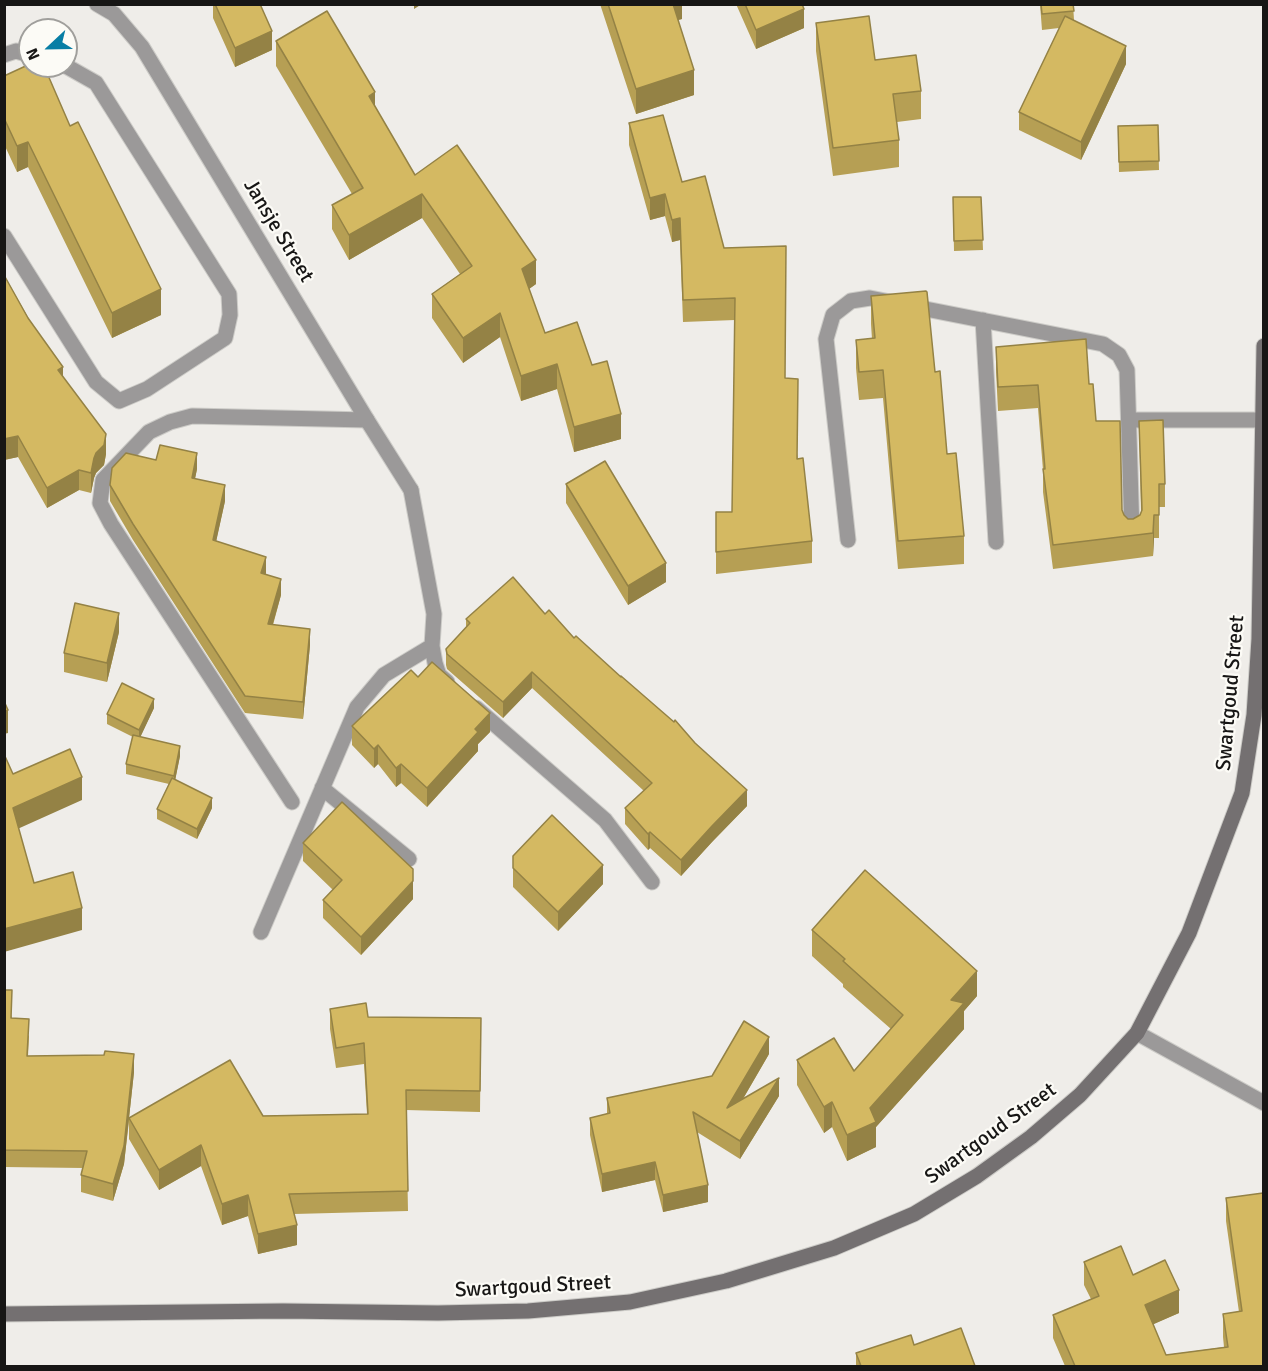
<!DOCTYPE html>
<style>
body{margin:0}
#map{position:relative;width:1268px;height:1371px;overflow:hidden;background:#efede9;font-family:Signika,sans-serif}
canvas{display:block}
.frame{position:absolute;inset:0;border:6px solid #171615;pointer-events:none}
.north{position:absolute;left:18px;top:18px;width:60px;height:60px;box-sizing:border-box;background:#fcfbf6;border:2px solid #a09f9c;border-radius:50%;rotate:248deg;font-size:16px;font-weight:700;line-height:24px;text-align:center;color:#171615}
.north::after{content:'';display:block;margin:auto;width:21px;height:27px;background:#087ea5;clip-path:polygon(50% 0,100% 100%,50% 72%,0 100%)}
</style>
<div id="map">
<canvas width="1268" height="1371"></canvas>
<div class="frame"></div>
<div class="north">N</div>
</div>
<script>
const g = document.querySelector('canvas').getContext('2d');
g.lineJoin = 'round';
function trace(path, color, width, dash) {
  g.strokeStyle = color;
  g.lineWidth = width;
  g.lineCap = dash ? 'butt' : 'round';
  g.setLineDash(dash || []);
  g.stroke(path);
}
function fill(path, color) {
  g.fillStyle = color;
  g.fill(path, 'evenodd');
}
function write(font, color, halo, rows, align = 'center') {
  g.font = font + ' Signika,sans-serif';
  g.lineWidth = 4.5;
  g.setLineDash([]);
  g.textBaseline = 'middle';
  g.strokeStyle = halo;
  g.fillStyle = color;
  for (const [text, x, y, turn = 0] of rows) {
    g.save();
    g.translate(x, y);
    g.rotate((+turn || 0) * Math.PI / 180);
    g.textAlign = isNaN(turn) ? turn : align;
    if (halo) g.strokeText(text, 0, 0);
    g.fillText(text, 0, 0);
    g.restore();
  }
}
const lane = new Path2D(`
 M 4,55 L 16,51 L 30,55
 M 4,236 L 96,382 L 119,401 L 147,389 L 225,338 L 230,315 L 229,294 L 96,83 L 66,66
 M 983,320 L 996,542
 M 1129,420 L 1262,420
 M 411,490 L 434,614 L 432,646 L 435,663 L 439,675 L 447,682
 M 848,540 L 826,339 L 833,315 L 851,301 L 870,298 L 1103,344 L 1119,355 L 1127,370 L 1132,533
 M 476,708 L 605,820 L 652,882
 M 322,788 L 409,859
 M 292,802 L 111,524 L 100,503 L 103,480 L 149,432 L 170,422 L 192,416 L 367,420
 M 261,932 L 357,707 L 384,675 L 432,646`);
const street = new Path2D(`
 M 97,4 L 114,14 L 142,47 L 367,420 L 411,490
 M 1137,1033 L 1264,1103`);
const secondary = new Path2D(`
 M 4,1314 L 283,1311 L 438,1313 L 528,1311 L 630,1302 L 726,1281 L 834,1248 L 914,1214 L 977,1176 L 1031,1137 L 1080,1095 L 1137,1033 L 1189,933 L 1242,793 L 1254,715 L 1259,639 L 1264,346`);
const wall = new Path2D(`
 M 213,4 L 260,4 L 272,50 L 235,67 L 213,18 Z
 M 600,4 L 682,4 L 682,19 L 678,20 L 694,95 L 636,114 Z
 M 736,4 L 802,4 L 804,28 L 756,49 Z
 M 1040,4 L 1073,4 L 1074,20 L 1126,64 L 1081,160 L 1019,130 L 1019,112 L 1059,28 L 1042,30 Z
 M 816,23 L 921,91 L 921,119 L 897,122 L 899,140 L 899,167 L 833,176 L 816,51 Z
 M 276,41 L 375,108 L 415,175 L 536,284 L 529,289 L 545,333 L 592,365 L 621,439 L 574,452 L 557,389 L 521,401 L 500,337 L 463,363 L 432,318 L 432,294 L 460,274 L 422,218 L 349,260 L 332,229 L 332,205 L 352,194 L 276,66 Z
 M 4,76 L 70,126 L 161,315 L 112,338 L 28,167 L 17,172 L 4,144 Z
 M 629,123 L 682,182 L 724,248 L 785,378 L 798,459 L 812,541 L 812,563 L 716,574 L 716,512 L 732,512 L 735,320 L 683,322 L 680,240 L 672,242 L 665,216 L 650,220 L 629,145 Z
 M 1158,125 L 1159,170 L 1119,172 L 1118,126 Z
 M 981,197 L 983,250 L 954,251 L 953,198 Z
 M 4,275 L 106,454 L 104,465 L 96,473 L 94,478 L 91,493 L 79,490 L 47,508 L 18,457 L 4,460 Z
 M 871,296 L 935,372 L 947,454 L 964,536 L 964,564 L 898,569 L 883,398 L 859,400 L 856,368 L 856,340 L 872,339 L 871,324 Z
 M 996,347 L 1089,384 L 1096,421 L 1122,510 L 1124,515 L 1128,519 L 1133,519 L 1140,515 L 1141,512 L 1139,421 L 1165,484 L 1165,507 L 1159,507 L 1159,538 L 1154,538 L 1153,556 L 1053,569 L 1043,492 L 1043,470 L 1038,408 L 998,411 L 996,370 Z
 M 197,469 L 195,478 L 225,501 L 216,541 L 266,573 L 265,575 L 281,595 L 273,625 L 310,645 L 303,719 L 245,713 L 133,540 L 110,501 L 110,485 Z
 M 566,484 L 666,582 L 628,605 L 566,503 Z
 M 545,614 L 574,638 L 747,806 L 712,842 L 681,876 L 650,848 L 648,850 L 625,824 L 625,808 L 644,791 L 532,688 L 503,718 L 447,669 L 446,665 L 446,649 L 466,627 L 466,619 Z
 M 119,632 L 107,682 L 64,672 L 64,653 Z
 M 418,677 L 490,732 L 478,744 L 478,751 L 427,807 L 401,783 L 396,787 L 378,764 L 374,768 L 352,745 L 352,726 Z
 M 154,708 L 140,737 L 180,756 L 175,780 L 212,808 L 197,839 L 157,819 L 157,809 L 169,784 L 126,774 L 126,764 L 133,737 L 107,724 L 107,714 Z
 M 303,843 L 413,899 L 361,955 L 323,918 L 323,900 L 333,890 L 303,861 Z
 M 513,856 L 603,884 L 558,931 L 513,887 Z
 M 812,930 L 977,996 L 964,1011 L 964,1029 L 876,1127 L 876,1147 L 847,1161 L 832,1127 L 824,1133 L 797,1085 L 797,1060 L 854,1071 L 891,1029 L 843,987 L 843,984 L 812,956 Z
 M 4,990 L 12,1018 L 29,1036 L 28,1056 L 134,1072 L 129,1118 L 367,1114 L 364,1064 L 336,1068 L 330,1029 L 330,1009 L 368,1017 L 481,1018 L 480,1112 L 406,1110 L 408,1211 L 294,1214 L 297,1245 L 258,1254 L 248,1216 L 222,1225 L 201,1166 L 159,1190 L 129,1139 L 129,1121 L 124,1164 L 113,1201 L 81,1192 L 81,1175 L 83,1168 L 4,1167 Z
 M 769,1054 L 743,1099 L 779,1096 L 740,1159 L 697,1132 L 708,1202 L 663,1212 L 655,1180 L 602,1192 L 590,1135 L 590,1118 L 607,1114 L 607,1098 L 712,1076 Z
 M 1226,1198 L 1263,1366 L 1065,1366 L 1053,1338 L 1053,1315 L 1091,1299 L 1084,1285 L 1084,1262 L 1133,1275 L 1179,1313 L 1153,1324 L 1166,1355 L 1224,1347 L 1223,1337 L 1223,1314 L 1239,1312 L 1226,1221 Z
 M 914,1345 L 975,1366 L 856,1366 L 856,1353 Z`);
const shadedWall = new Path2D(`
 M 414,4 L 422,4 L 414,9 Z
 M 670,4 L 682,4 L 682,19 L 670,22 Z
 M 804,9 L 804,28 L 756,49 L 756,30 Z
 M 272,31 L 272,50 L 235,67 L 235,48 Z
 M 1126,46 L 1126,64 L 1081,160 L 1081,142 Z
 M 694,70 L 694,95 L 636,114 L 636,89 Z
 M 375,92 L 375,117 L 369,96 Z
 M 28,142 L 28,167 L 17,172 L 17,146 Z
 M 422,194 L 422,218 L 349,260 L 349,235 Z
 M 665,194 L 665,216 L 650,220 L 650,198 Z
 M 680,218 L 680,240 L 672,242 L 672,220 Z
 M 536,260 L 536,284 L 522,294 L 522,269 Z
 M 161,289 L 161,315 L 112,338 L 112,313 Z
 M 500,313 L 500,337 L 463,363 L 463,338 Z
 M 557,364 L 557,389 L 521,401 L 521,376 Z
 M 63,367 L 63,387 L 58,370 Z
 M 621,414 L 621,439 L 574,452 L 574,427 Z
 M 106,434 L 106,454 L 104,465 L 96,473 L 94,478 L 91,493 L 91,473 L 94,458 Z
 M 18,436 L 18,457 L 4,460 L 4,439 Z
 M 197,453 L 197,469 L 192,494 L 192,478 Z
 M 79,470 L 79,490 L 47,508 L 47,488 Z
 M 225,485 L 225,501 L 213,556 L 213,540 Z
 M 1154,515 L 1154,538 L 1153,556 L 1153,533 Z
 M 266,557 L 266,573 L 261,590 L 261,573 Z
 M 666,563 L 666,582 L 628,605 L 628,586 Z
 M 281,579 L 281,595 L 268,641 L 268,624 Z
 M 119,613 L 119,632 L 107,682 L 107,663 Z
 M 310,629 L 310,645 L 303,719 L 303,702 Z
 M 532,672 L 532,688 L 503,718 L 503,702 Z
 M 154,699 L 154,708 L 139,740 L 139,730 Z
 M 8,710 L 8,733 L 4,734 L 4,712 Z
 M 490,713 L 490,732 L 478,744 L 478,751 L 427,807 L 427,788 L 475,729 Z
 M 378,745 L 378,764 L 374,768 L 374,749 Z
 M 180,746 L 180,756 L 174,786 L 174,776 Z
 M 401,764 L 401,783 L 396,787 L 396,768 Z
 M 82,777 L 82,800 L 13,831 L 13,808 Z
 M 747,790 L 747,806 L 712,842 L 681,876 L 681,860 L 712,826 Z
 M 212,798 L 212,808 L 197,839 L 197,829 Z
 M 650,832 L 650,848 L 648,850 L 648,834 Z
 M 603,865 L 603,884 L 558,931 L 558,912 Z
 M 413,881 L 413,899 L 361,955 L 361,937 Z
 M 82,908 L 82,930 L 4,952 L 4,929 Z
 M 977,971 L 977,996 L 964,1011 L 964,1029 L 876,1127 L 876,1147 L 847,1161 L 847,1135 L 870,1108 L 951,1000 Z
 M 769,1037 L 769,1054 L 727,1126 L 727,1108 Z
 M 134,1054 L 134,1072 L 124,1164 L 113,1201 L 113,1184 Z
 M 779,1078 L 779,1096 L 740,1159 L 740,1141 Z
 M 832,1102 L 832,1127 L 824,1133 L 824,1107 Z
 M 201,1145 L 201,1166 L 159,1190 L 159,1170 Z
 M 655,1162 L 655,1180 L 602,1192 L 602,1174 Z
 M 708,1185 L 708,1202 L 663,1212 L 663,1195 Z
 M 248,1195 L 248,1216 L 222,1225 L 222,1204 Z
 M 297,1225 L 297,1245 L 258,1254 L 258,1234 Z
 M 1179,1290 L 1179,1313 L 1145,1328 L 1145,1305 Z`);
const building = new Path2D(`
 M 215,4 L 260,4 L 272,31 L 235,48 Z
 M 608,4 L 673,4 L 694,70 L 636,89 Z
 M 745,4 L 802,4 L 804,9 L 756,30 Z
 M 1041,4 L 1073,4 L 1074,11 L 1042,14 Z
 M 327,11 L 375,92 L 369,96 L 415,175 L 457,145 L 536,260 L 522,269 L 545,333 L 577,322 L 592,365 L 607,361 L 621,414 L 574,427 L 557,364 L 521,376 L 500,313 L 463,338 L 432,294 L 472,266 L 422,194 L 349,235 L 332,205 L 363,188 L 276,41 Z
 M 869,16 L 875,60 L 916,55 L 921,91 L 893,94 L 899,140 L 833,148 L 816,23 Z
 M 1065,16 L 1126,46 L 1081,142 L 1019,112 Z
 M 30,64 L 30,66 L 44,66 L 70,126 L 78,122 L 161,289 L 112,313 L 28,142 L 17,146 L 4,118 L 4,76 Z
 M 663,115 L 682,182 L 705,176 L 724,248 L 786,246 L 785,378 L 798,379 L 797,459 L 803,458 L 812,541 L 716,552 L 716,512 L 732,512 L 735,298 L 683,300 L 680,218 L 672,220 L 665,194 L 650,198 L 629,123 Z
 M 1158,125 L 1159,161 L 1119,162 L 1118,126 Z
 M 953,197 L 981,197 L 983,240 L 954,241 Z
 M 4,275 L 28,318 L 63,367 L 58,370 L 106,434 L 104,445 L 96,453 L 94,458 L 91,473 L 79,470 L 47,488 L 18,436 L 4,439 Z
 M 926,291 L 927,292 L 935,372 L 940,371 L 947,454 L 956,453 L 964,536 L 898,541 L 883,370 L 859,372 L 856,340 L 875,338 L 871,296 Z
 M 1086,339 L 1089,384 L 1093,384 L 1096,421 L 1120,421 L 1122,510 L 1124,515 L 1128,519 L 1133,519 L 1140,515 L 1142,510 L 1139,421 L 1163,420 L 1165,484 L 1159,484 L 1159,515 L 1154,515 L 1153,533 L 1053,545 L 1043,469 L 1045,469 L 1038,385 L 998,387 L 996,347 Z
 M 160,445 L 197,453 L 192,478 L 225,485 L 213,540 L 266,557 L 261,573 L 281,579 L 268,624 L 310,629 L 303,702 L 245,696 L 133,524 L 110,485 L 112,468 L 126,453 L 156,460 Z
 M 605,461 L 666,563 L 628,586 L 566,484 Z
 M 513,577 L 545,614 L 549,610 L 574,638 L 576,636 L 621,677 L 621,676 L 674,722 L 675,720 L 695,743 L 747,790 L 712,826 L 681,860 L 650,832 L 648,834 L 625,808 L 652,783 L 532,672 L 503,702 L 447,654 L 446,649 L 470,623 L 466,619 Z
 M 75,603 L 119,613 L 107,663 L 64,653 Z
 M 432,662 L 490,713 L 475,729 L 478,732 L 427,788 L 401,764 L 396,768 L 378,745 L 374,749 L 352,726 L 411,670 L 418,677 Z
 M 122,683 L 154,699 L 139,730 L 107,714 Z
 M 4,701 L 8,710 L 4,712 Z
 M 133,735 L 180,746 L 174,776 L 126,764 Z
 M 70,749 L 82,777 L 13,808 L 34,883 L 73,872 L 82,908 L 4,929 L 4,754 L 13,774 Z
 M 172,778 L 212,798 L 197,829 L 157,809 Z
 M 342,802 L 413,869 L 413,881 L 361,937 L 323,900 L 342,880 L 303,843 Z
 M 552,815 L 603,865 L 558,912 L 513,868 L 513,856 Z
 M 865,870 L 977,971 L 951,1000 L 964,1003 L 870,1108 L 876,1122 L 847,1135 L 832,1102 L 824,1107 L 797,1060 L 834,1038 L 854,1071 L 903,1015 L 843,961 L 845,959 L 812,930 Z
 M 4,990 L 12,990 L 11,1018 L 29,1019 L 27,1056 L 104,1055 L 105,1051 L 134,1054 L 124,1146 L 113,1184 L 81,1175 L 87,1151 L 4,1150 Z
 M 366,1003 L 368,1017 L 481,1018 L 480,1091 L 406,1090 L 408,1191 L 289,1194 L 297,1225 L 258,1234 L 248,1195 L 222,1204 L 201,1145 L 159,1170 L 129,1118 L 230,1060 L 263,1116 L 368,1114 L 364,1043 L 336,1048 L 330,1009 Z
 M 744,1021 L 769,1037 L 727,1108 L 779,1078 L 740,1141 L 693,1112 L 708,1185 L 663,1195 L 655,1162 L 602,1174 L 590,1118 L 610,1113 L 607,1098 L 712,1076 Z
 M 1263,1193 L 1263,1366 L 1075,1366 L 1053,1315 L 1099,1296 L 1084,1262 L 1121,1246 L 1133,1275 L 1165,1260 L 1179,1290 L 1145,1305 L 1166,1355 L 1228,1347 L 1223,1314 L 1242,1311 L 1226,1198 Z
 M 961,1328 L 975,1366 L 861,1366 L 856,1353 L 911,1335 L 914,1345 Z`);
const streetNames = [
 ["Jansje Street",278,231,59],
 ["Swartgoud Street",1231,693,-85],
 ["Swartgoud Street",991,1134,-36],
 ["Swartgoud Street",533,1287,-3]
];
trace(lane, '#cccbc7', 17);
trace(street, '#cccbc7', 17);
trace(secondary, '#cccbc7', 17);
trace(lane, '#9b9999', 15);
trace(street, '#9b9999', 15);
trace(secondary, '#747071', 15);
fill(wall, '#b69f54');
fill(shadedWall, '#948245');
fill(building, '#d4b962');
trace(building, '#948245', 1.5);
write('21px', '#171615', '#fcfbf6', streetNames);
</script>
